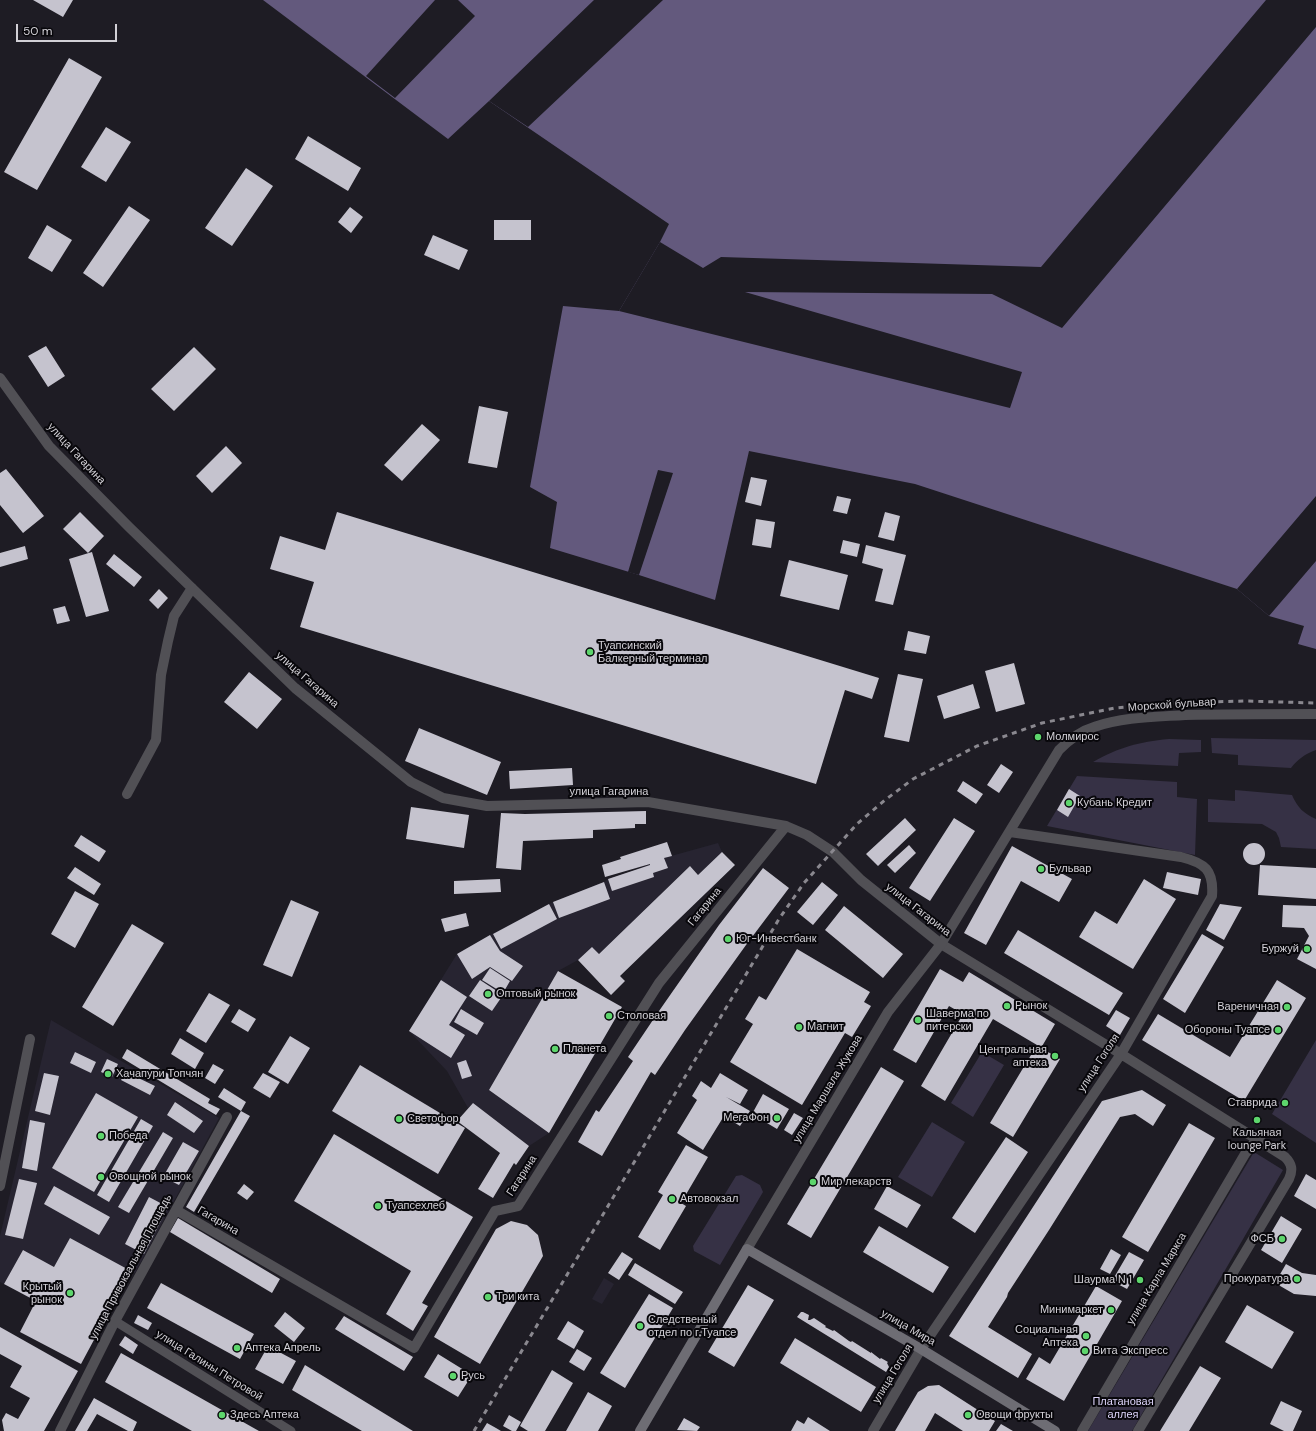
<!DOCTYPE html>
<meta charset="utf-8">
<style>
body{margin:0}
#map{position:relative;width:1316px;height:1431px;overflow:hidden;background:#1e1c24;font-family:"DM Sans",sans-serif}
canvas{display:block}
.scale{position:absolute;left:16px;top:24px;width:101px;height:18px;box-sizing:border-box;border:2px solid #d2d0d6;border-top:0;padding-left:5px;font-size:12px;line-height:14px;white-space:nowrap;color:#d2d0d6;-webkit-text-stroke:3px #08070b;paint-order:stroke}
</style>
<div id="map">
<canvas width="1316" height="1431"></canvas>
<div class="scale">50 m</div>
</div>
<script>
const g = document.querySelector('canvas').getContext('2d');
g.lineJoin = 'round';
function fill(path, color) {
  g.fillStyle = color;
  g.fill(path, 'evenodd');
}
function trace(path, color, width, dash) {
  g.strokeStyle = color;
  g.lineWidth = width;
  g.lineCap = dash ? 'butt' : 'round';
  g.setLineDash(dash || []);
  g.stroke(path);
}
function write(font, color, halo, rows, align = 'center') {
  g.font = font + ' "DM Sans",sans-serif';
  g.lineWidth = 4;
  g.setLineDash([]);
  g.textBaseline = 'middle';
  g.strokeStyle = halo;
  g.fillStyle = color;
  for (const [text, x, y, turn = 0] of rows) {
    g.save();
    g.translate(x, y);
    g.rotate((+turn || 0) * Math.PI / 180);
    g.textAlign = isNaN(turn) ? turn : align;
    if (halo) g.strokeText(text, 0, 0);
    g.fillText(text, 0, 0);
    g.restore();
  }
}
const built = new Path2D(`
 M 718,843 L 722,852 L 698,875 L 690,866 L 599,954 L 592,947 L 578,960 L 558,971 L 489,1090 L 549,1133 L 529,1146 L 473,1103 L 468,1108 L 447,1071 L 409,1031 L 457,954 L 490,935 L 553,902 L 604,882 L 608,879 L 633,871 L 664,858 Z
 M 51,1020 L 219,1118 L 135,1273 L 70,1238 L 54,1267 L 23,1250 L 4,1284 L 0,1282 L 0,1236 Z
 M 604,1278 L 614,1284 L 602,1304 L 592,1299 Z`);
const green = new Path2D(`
 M 1211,738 L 1316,740 L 1316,750 C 1305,754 1298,759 1291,768 L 1238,765 L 1238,755 L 1212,753 Z
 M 1169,739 L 1201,740 L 1201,752 L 1179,753 L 1178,766 L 1093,762 C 1120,747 1138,742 1169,739 Z
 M 1077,776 L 1177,782 L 1177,797 L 1197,799 L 1195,855 L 1047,826 Z
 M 1235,790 L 1292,795 C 1297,807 1304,814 1316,819 L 1316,849 L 1281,847 L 1279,838 L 1276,832 L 1262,824 L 1208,822 L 1208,799 L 1235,801 Z
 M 1316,1040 L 1316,1143 L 1272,1114 Z
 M 982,1052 L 1004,1065 L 973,1117 L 951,1103 Z
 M 932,1122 L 965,1142 L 932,1197 L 898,1177 Z
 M 1254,1152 L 1283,1170 L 1132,1431 L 1088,1431 Z
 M 742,1175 L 760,1185 L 763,1192 L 720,1265 L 694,1251 L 693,1246 L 736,1176 Z`);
const water = new Path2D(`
 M 263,0 L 1316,0 L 1316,649 L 1298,644 L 1304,626 L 1269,616 L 1237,589 L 915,484 L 749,451 L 715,600 L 639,575 L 550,548 L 557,502 L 530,487 L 563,306 L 619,311 L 660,242 L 669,224 L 489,101 L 448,139 Z`);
const pier = new Path2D(`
 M 435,0 L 458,0 L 475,16 L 395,98 L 366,76 Z
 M 594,0 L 663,0 L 528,127 L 489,101 Z
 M 1266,0 L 1316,0 L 1316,27 L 1062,328 L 992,294 L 745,292 L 1022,372 L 1010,408 L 619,311 L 660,242 L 703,268 L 721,257 L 1041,267 Z
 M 658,470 L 673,473 L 639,575 L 628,572 Z
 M 1316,496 L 1316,561 L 1269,616 L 1237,589 Z`);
const building = new Path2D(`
 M 33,0 L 73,0 L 63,17 Z
 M 69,58 L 102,77 L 37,190 L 4,172 Z
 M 106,127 L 131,142 L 106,182 L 81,167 Z
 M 308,136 L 361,168 L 348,191 L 295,159 Z
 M 246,168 L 273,186 L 232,246 L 205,228 Z
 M 129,206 L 150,220 L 103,287 L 83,273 Z
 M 350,207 L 363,217 L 351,233 L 338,222 Z
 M 494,220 L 531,220 L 531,240 L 494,240 Z
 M 47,225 L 72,240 L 52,272 L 28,258 Z
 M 433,235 L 468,250 L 459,270 L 424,255 Z
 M 46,346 L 65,376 L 48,387 L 28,356 Z
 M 194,347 L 216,369 L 174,411 L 151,389 Z
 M 479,406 L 508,412 L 497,468 L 468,463 Z
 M 422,424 L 440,440 L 402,481 L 384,465 Z
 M 226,446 L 242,463 L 212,493 L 196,476 Z
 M 6,469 L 44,516 L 23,533 L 0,505 L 0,473 Z
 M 751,477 L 767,480 L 761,506 L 745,502 Z
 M 837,496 L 851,499 L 847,514 L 833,511 Z
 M 80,512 L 104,536 L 88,553 L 63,529 Z
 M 337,512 L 879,678 L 872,699 L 845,690 L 816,784 L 300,627 L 314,582 L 270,569 L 280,536 L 325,550 Z
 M 885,512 L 900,516 L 894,541 L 878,537 Z
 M 756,519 L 775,522 L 771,548 L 752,545 Z
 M 843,540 L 860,544 L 857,557 L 840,553 Z
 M 866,545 L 906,555 L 893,605 L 875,601 L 883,569 L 862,563 Z
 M 25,546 L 28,559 L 0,567 L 0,553 Z
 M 92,552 L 109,611 L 86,617 L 69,559 Z
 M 114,554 L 142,577 L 134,587 L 106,564 Z
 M 789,560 L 848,575 L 839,610 L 780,596 Z
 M 159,589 L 168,598 L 158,609 L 149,600 Z
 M 65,606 L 70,621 L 57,624 L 53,609 Z
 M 908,631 L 930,636 L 926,654 L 904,650 Z
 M 1014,663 L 1025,704 L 996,712 L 985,671 Z
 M 249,672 L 282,699 L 257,729 L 224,702 Z
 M 898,674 L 923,679 L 909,742 L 884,737 Z
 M 973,684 L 980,708 L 944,719 L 937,696 Z
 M 419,728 L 501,762 L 487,795 L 405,761 Z
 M 1001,764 L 1013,772 L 999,793 L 987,785 Z
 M 572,768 L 573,785 L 510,789 L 509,771 Z
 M 963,781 L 983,794 L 976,804 L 957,791 Z
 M 1069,789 L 1080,796 L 1068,817 L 1057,810 Z
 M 411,807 L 469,815 L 464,848 L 406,839 Z
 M 646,811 L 646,824 L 635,824 L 635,828 L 593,830 L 593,838 L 523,841 L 521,870 L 496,868 L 501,813 L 525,814 Z
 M 905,818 L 916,830 L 878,866 L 866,854 Z
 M 954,818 L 975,831 L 930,901 L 909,888 Z
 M 81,835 L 106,851 L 99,862 L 74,846 Z
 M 667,842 L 672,856 L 664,858 L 668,868 L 653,873 L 654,877 L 612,891 L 608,879 L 650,865 L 650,864 L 605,877 L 602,865 L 621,859 L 620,857 Z
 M1243 854a11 11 0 1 1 22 0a11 11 0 1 1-22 0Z
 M 909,845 L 916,853 L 895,873 L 887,865 Z
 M 1012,846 L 1072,879 L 1059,902 L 1021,881 L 986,945 L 964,933 Z
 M 722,852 L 735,865 L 620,976 L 625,981 L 611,995 L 578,960 L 592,947 L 599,954 L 690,866 L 698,875 Z
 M 1260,865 L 1316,868 L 1316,899 L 1258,895 Z
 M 75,867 L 101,884 L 94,895 L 67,878 Z
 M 763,868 L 789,888 L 746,945 L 685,1030 L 655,1075 L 651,1072 L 602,1156 L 578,1142 L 596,1110 L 599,1112 L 633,1061 L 628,1057 L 659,1011 L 719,925 Z
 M 1167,872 L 1201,879 L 1198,895 L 1163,888 Z
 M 500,879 L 501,892 L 454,894 L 454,881 Z
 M 1144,879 L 1176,899 L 1133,969 L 1079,937 L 1095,911 L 1117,924 Z
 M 604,882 L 610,899 L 559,918 L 553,902 Z
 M 822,882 L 838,895 L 813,925 L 797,912 Z
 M 75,891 L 99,904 L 75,948 L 51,934 Z
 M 291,900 L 319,912 L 292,977 L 263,965 Z
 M 549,904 L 557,919 L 501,949 L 493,934 Z
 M 1220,904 L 1242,907 L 1224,940 L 1206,930 Z
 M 1283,905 L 1316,906 L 1316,969 L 1297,959 L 1309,936 L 1304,928 L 1282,927 Z
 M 844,906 L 903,954 L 883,978 L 825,930 Z
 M 466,913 L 469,926 L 445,932 L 441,919 Z
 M 132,924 L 164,943 L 113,1026 L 82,1007 Z
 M 1018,930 L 1123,993 L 1109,1015 L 1004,953 Z
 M 1202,934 L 1224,947 L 1185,1013 L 1163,999 Z
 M 490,935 L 500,951 L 523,966 L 512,981 L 490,967 L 472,979 L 457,954 Z
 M 797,949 L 870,992 L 864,1002 L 871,1006 L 852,1037 L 845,1033 L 802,1105 L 730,1062 L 753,1024 L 745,1019 L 759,996 L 766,1000 Z
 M 490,968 L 510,981 L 503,993 L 482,980 Z
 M 940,969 L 963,982 L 969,972 L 1055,1024 L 1041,1048 L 1060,1059 L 1013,1137 L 990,1123 L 1037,1045 L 993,1019 L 945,1101 L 921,1086 L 963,1014 L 949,1006 L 916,1063 L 893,1050 Z
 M 558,971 L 622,1007 L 549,1133 L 489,1090 Z
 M 441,980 L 467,997 L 449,1025 L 465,1035 L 451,1058 L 409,1031 Z
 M 480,980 L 503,995 L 492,1011 L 469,996 Z
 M 1277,980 L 1306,998 L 1244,1101 L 1142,1040 L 1158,1014 L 1230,1057 Z
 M 209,993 L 230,1005 L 206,1043 L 186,1031 Z
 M 239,1009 L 256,1019 L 248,1032 L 231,1022 Z
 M 461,1009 L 484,1023 L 477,1035 L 454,1022 Z
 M 1116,1010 L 1130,1018 L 1120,1035 L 1106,1026 Z
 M 290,1036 L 310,1048 L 288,1084 L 268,1072 Z
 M 180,1038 L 204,1053 L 195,1069 L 171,1054 Z
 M 127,1049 L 210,1099 L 208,1103 L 220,1109 L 216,1115 L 122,1058 Z
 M 75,1052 L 96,1062 L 91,1073 L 70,1063 Z
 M 107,1059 L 118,1064 L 112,1077 L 101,1072 Z
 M 466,1060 L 472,1076 L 462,1079 L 457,1063 Z
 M 213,1064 L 224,1070 L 215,1084 L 205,1078 Z
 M 360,1065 L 465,1128 L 438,1174 L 332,1111 Z
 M 881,1067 L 904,1081 L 811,1238 L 787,1224 Z
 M 126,1072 L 155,1086 L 150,1095 L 121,1080 Z
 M 44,1073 L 59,1076 L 50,1115 L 35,1111 Z
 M 263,1073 L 280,1082 L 270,1098 L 253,1088 Z
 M 720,1073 L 748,1090 L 740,1104 L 726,1097 L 750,1111 L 740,1126 L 724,1116 L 703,1150 L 677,1133 L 697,1100 L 692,1096 L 701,1081 L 711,1088 Z
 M 224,1088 L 246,1102 L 241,1111 L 218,1097 Z
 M 1142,1090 L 1166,1105 L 1153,1126 L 1135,1114 L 1120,1117 L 1049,1230 L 1008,1293 L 1007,1297 L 988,1327 L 1032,1354 L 1018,1378 L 949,1336 L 1102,1101 Z
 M 96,1093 L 138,1117 L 94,1192 L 52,1168 Z
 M 763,1094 L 789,1109 L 777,1129 L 752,1114 Z
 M 175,1102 L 203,1121 L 194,1133 L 167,1115 Z
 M 473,1103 L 529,1146 L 516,1165 L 514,1163 L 493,1198 L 478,1189 L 500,1153 L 457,1121 Z
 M 241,1111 L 250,1116 L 194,1212 L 186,1207 Z
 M 794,1113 L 803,1118 L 792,1135 L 784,1130 Z
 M 141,1119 L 153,1126 L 109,1202 L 97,1195 Z
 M 30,1120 L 45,1123 L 37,1171 L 22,1168 Z
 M 1189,1123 L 1215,1138 L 1148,1252 L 1122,1237 Z
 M 163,1132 L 173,1138 L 129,1213 L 118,1207 Z
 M 334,1134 L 473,1217 L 422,1303 L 428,1306 L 413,1331 L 386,1314 L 411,1271 L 294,1201 Z
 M 1006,1137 L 1028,1152 L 975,1233 L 952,1218 Z
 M 183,1142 L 199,1151 L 179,1185 L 163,1177 Z
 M 686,1145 L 708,1157 L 681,1203 L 686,1206 L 660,1250 L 638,1237 L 663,1195 L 658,1192 Z
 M 1306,1174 L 1316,1180 L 1316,1209 L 1294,1196 Z
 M 19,1179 L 37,1183 L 23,1239 L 5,1235 Z
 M 244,1184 L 254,1192 L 247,1200 L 237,1193 Z
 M 54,1186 L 110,1217 L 99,1235 L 44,1204 Z
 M 887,1186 L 921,1205 L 907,1228 L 874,1209 Z
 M 149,1197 L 168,1207 L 144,1254 L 125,1244 Z
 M 1281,1216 L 1302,1229 L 1282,1263 L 1261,1250 Z
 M 178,1218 L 280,1279 L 272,1293 L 170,1232 Z
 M 511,1221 L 527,1225 L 538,1235 L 543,1256 L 480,1364 L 434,1337 L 496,1229 Z
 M 879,1226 L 949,1267 L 933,1293 L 863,1252 Z
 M 70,1238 L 131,1271 L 81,1364 L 20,1332 L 36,1301 L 4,1284 L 23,1250 L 54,1267 Z
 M 1111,1249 L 1121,1255 L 1110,1274 L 1100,1269 Z
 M 622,1252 L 633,1259 L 619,1280 L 608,1273 Z
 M 1129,1252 L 1144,1260 L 1127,1289 L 1112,1281 Z
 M 635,1263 L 683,1292 L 675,1304 L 628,1275 Z
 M 1286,1264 L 1302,1273 L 1316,1275 L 1316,1296 L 1294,1294 L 1275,1283 Z
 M 161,1283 L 254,1334 L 240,1359 L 147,1308 Z
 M 748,1285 L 774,1300 L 734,1367 L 708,1352 Z
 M 1096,1286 L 1122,1301 L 1064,1401 L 1026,1379 L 1039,1357 L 1050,1364 Z
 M 649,1294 L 673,1308 L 625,1388 L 600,1373 Z
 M 1247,1305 L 1294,1332 L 1272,1369 L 1225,1342 Z
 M 285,1312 L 305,1328 L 294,1342 L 274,1326 Z
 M 801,1312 L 803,1312 L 809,1315 L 808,1320 L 810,1320 L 814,1318 L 826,1326 L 825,1327 L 833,1331 L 834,1330 L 849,1341 L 851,1342 L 852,1341 L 871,1353 L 871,1352 L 880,1359 L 881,1358 L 888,1362 L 887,1363 L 889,1367 L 886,1372 L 797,1317 Z
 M 138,1315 L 152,1323 L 148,1330 L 134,1323 Z
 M 344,1316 L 413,1357 L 404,1371 L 335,1329 Z
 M 568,1321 L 584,1331 L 574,1349 L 557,1339 Z
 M 0,1327 L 78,1371 L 44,1431 L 4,1431 L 2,1420 L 6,1413 L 18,1419 L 30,1398 L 10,1387 L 22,1366 L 0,1354 Z
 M 125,1336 L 138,1345 L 133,1354 L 119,1345 Z
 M 795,1338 L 876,1387 L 861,1412 L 780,1363 Z
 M 268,1346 L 296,1361 L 283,1384 L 255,1369 Z
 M 577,1349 L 592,1358 L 584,1371 L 569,1362 Z
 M 121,1353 L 259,1431 L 192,1431 L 105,1382 Z
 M 438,1354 L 472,1375 L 458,1397 L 424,1377 Z
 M 305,1365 L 413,1431 L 362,1431 L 292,1390 Z
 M 1200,1366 L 1221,1378 L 1189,1431 L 1160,1431 Z
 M 552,1370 L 573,1383 L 545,1431 L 528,1431 L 520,1426 Z
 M 939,1385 L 995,1421 L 989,1431 L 963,1431 L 935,1413 L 925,1431 L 895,1431 L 918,1392 L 928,1386 Z
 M 588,1392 L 612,1406 L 598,1431 L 566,1431 Z
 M 94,1398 L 137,1422 L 133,1431 L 128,1431 L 97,1414 L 87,1431 L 75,1431 Z
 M 1281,1401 L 1302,1411 L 1293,1431 L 1284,1431 L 1270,1424 Z
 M 509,1415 L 521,1422 L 516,1431 L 512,1431 L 503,1426 Z
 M 808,1417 L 830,1431 L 791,1431 L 797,1420 L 804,1424 Z
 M 684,1418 L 700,1427 L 697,1431 L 677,1430 Z
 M 487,1423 L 496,1428 L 501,1431 L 482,1431 Z
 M 1001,1424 L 1013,1431 L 996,1431 Z`);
const pedestrian = new Path2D(`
 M 115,1321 L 291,1431`);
const minor = new Path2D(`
 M 0,378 L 49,446 L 129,527 L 295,688 L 411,782 L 443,798 L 487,806 L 648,802 L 786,826 L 807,835 L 833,852 L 861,880 L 941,944 L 1121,1054 L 1285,1157 C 1292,1164 1293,1170 1289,1179 L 1138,1431
 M 127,794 L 156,740 L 161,675 L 168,641 L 174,616 L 192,588
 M 0,1186 L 30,1039
 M 176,1210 L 414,1348 L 495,1211 L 518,1206 L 659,983 L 786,826
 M 60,1431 L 115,1321 L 227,1117
 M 873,1431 L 921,1349 L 1121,1054 L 1212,896 C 1214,870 1205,863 1181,857 L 1010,832
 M 1082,1431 L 1245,1154 L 1256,1140`);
const tertiary = new Path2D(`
 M 747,1249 L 888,1012 L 941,944 L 1059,750 C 1069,740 1080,731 1094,727 C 1123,717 1154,717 1185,715 C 1228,714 1272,714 1316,714`);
const secondary = new Path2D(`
 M 640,1431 L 747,1249 L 921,1349 L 1055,1431`);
const rail = new Path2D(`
 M 474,1431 L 779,919 L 804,883 L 857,824 L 885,800 L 913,779 L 977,746 L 1042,723 L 1115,708 L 1174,703 L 1245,701 L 1316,703`);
const markers = [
 [590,652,4,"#5dd56c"],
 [1038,737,4,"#5dd56c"],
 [1069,803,4,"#5dd56c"],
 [1041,869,4,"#5dd56c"],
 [728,939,4,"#5dd56c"],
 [1307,949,4,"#5dd56c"],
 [488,994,4,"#5dd56c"],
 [1007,1006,4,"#5dd56c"],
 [1287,1007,4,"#5dd56c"],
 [609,1016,4,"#5dd56c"],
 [918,1020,4,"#5dd56c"],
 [799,1027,4,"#5dd56c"],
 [1278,1030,4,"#5dd56c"],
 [555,1049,4,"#5dd56c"],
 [1055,1056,4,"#5dd56c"],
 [108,1074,4,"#5dd56c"],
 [1285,1103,4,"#5dd56c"],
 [777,1118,4,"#5dd56c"],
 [399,1119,4,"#5dd56c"],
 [1257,1120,4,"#5dd56c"],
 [101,1136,4,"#5dd56c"],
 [101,1177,4,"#5dd56c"],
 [813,1182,4,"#5dd56c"],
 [672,1199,4,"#5dd56c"],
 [378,1206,4,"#5dd56c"],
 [1282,1239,4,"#5dd56c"],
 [1297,1279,4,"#5dd56c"],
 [1140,1280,4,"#5dd56c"],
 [70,1293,4,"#5dd56c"],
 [488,1297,4,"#5dd56c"],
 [1111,1310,4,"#5dd56c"],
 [640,1326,4,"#5dd56c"],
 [1086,1336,4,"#5dd56c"],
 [237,1348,4,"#5dd56c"],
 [1085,1351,4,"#5dd56c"],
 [453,1376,4,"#5dd56c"],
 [222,1415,4,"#5dd56c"],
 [968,1415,4,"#5dd56c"]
];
const streetNames = [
 ["улица Гагарина",76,454,47],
 ["улица Гагарина",307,680,41],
 ["Морской бульвар",1172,705,-4],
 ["улица Гагарина",609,792],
 ["Гагарина",705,907,-51],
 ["улица Гагарина",918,910,38],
 ["улица Гоголя",1099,1063,-57],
 ["улица Маршала Жукова",828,1089,-59],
 ["Гагарина",522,1176,-57],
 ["Гагарина",218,1221,30],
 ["улица Привокзальная Площадь",131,1267,-62],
 ["улица Карла Маркса",1157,1279,-59],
 ["улица Мира",908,1328,30],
 ["улица Галины Петровой",209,1366,32],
 ["улица Гоголя",893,1374,-59]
];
const poiNames = [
 ["Туапсинский",598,646],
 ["Балкерный терминал",598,659],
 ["Молмирос",1046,737],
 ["Кубань Кредит",1077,803],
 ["Бульвар",1049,869],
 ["Юг-Инвестбанк",736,939],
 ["Буржуй",1299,949,"right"],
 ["Оптовый рынок",496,994],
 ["Рынок",1015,1006],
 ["Вареничная",1279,1007,"right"],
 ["Шаверма по",926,1014],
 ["питерски",926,1027],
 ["Столовая",617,1016],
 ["Магнит",807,1027],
 ["Обороны Туапсе",1270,1030,"right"],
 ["Планета",563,1049],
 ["Центральная",1047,1050,"right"],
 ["аптека",1047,1063,"right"],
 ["Хачапури Топчян",116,1074],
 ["Ставрида",1277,1103,"right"],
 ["МегаФон",769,1118,"right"],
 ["Светофор",407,1119],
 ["Кальяная",1257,1133,"center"],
 ["lounge Park",1257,1146,"center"],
 ["Победа",109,1136],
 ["Овощной рынок",109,1177],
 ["Мир лекарств",821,1182],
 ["Автовокзал",680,1199],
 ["Туапсехлеб",386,1206],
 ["ФСБ",1274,1239,"right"],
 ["Прокуратура",1289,1279,"right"],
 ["Шаурма N 1",1132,1280,"right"],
 ["Крытый",62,1287,"right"],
 ["рынок",62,1300,"right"],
 ["Три кита",496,1297],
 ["Минимаркет",1103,1310,"right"],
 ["Следственый",648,1320],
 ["отдел по г.Туапсе",648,1333],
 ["Социальная",1078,1330,"right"],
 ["Аптека",1078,1343,"right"],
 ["Аптека Апрель",245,1348],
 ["Вита Экспресс",1093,1351],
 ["Русь",461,1376],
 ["Здесь Аптека",230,1415],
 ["Овощи фрукты",976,1415]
];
const parkNames = [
 ["Платановая",1123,1402],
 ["аллея",1123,1415]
];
fill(built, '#272431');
fill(green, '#363145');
fill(water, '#63597d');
fill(pier, '#1e1c24');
fill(building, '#c5c3ce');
trace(pedestrian, '#515055', 9);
trace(minor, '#515055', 10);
trace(tertiary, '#515055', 10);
trace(secondary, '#6e6d74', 10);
trace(rail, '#8a888f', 3, [5, 5]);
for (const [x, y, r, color] of markers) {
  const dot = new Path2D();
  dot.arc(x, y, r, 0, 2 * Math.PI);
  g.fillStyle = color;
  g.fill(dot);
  trace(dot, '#08070b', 1.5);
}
write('11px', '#d2d0d6', '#08070b', streetNames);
write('11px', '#d2d0d6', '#08070b', poiNames, 'left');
write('11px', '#ddd4fa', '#08070b', parkNames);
</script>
